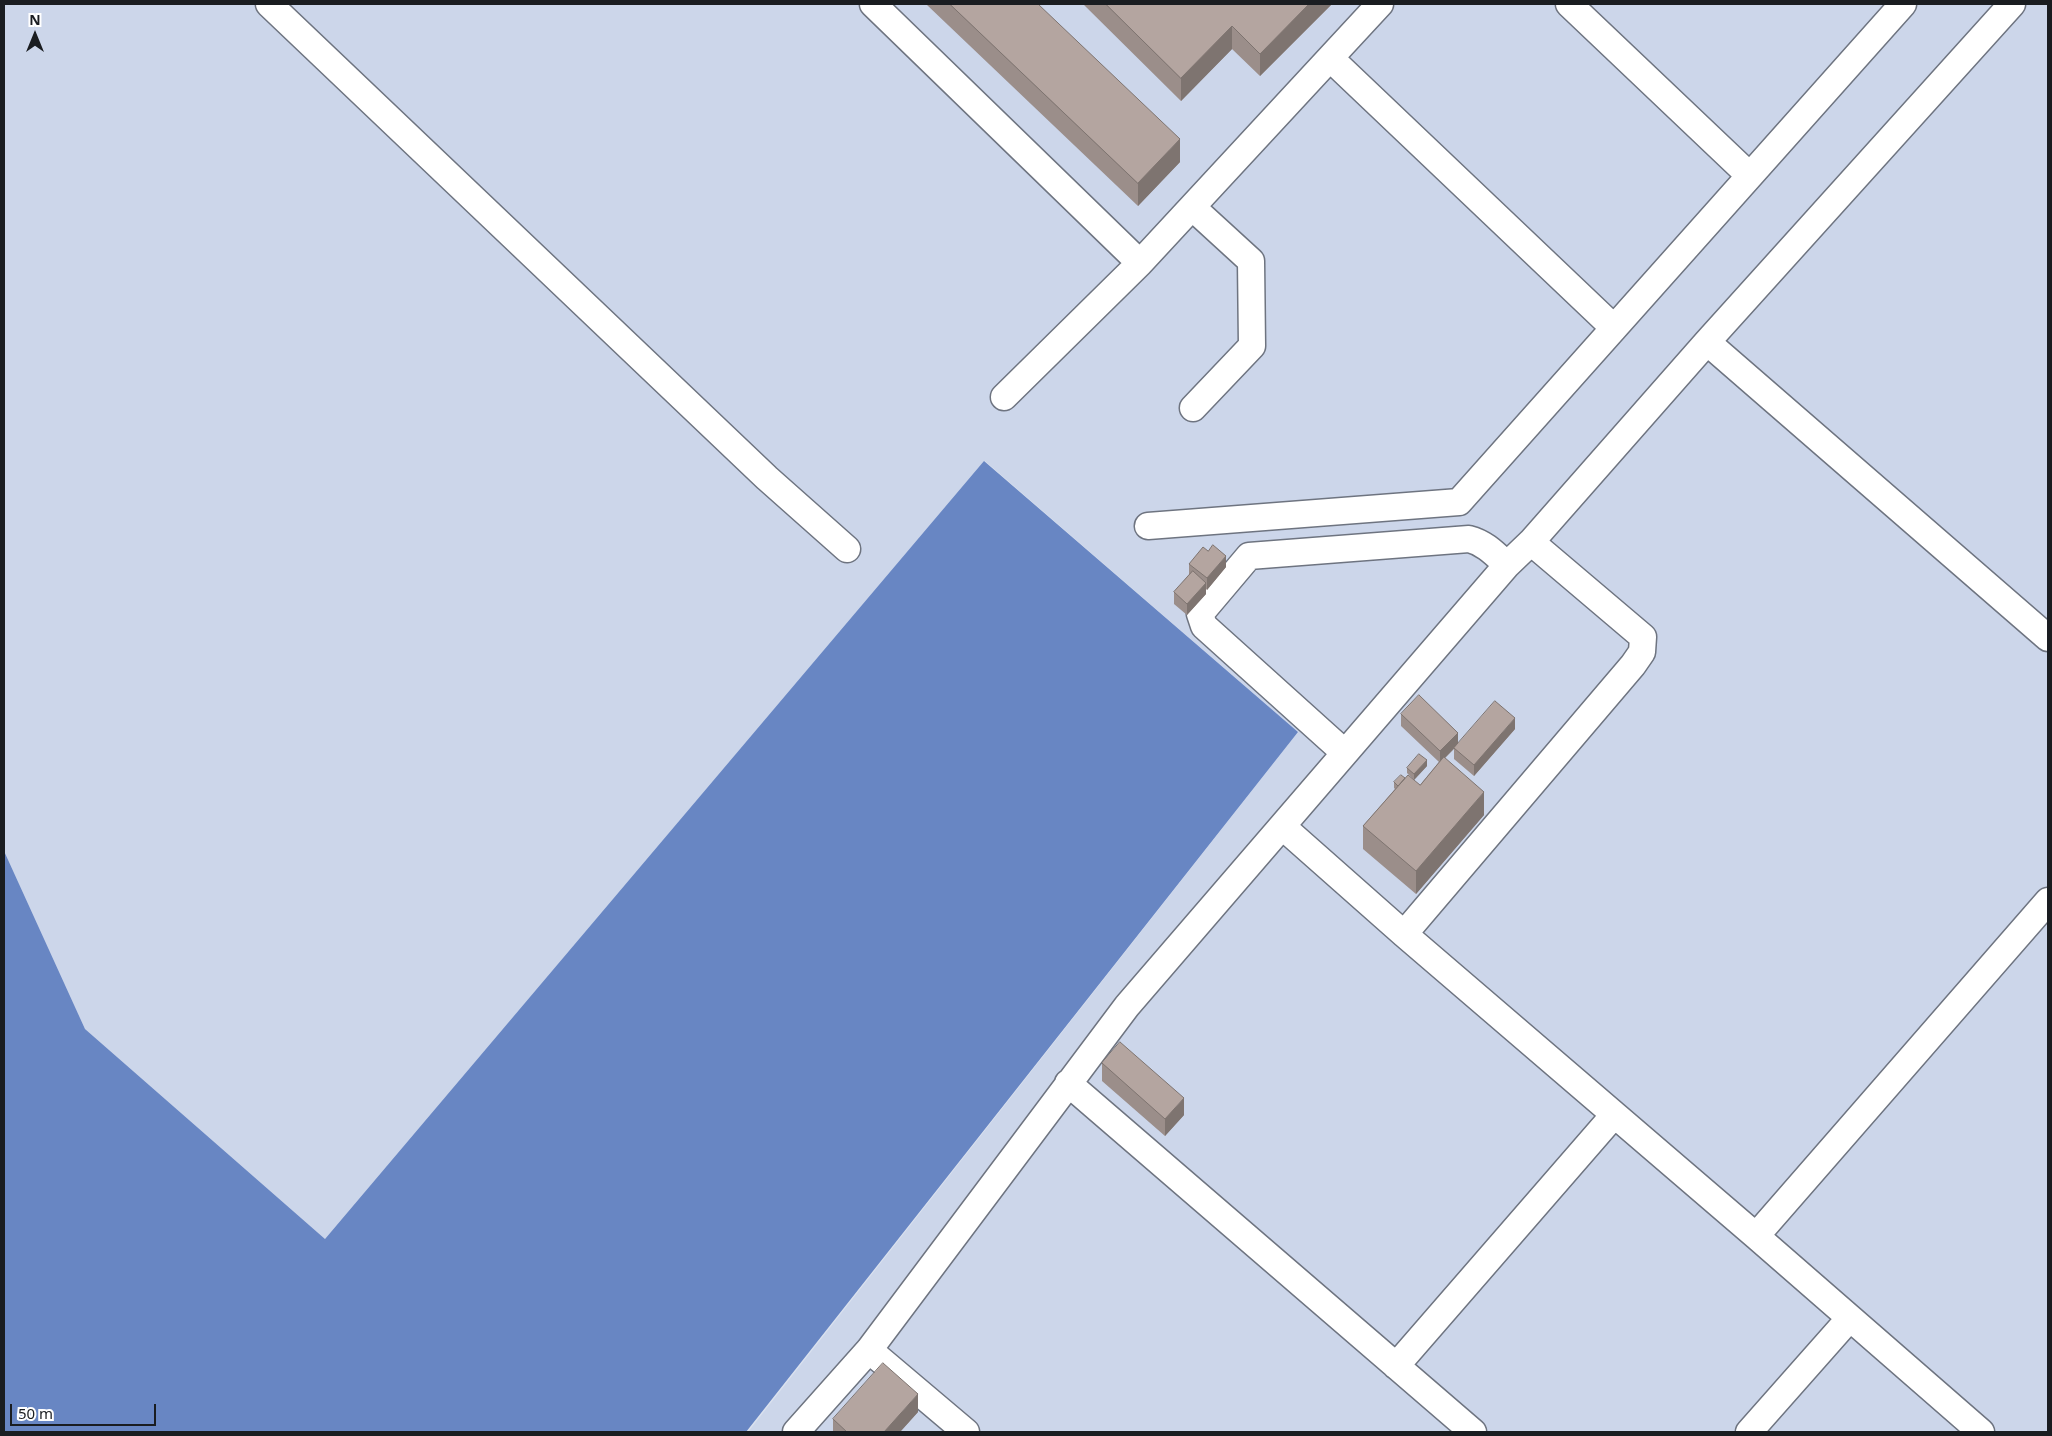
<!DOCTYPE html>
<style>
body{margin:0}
#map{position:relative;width:2052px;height:1436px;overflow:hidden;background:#dae1ee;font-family:"Noto Sans",sans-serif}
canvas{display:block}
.frame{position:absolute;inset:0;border:5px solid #1a1d21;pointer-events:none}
.north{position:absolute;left:10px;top:10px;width:50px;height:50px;-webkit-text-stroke:4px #fff;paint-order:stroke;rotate:0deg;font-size:14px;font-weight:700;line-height:20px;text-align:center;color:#1a1d21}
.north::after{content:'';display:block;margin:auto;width:18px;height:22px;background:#1a1d21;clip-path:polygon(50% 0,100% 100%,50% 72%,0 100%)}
.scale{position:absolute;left:10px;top:1404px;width:146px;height:22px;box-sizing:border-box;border:2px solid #1a1d21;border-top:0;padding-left:6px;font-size:15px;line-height:18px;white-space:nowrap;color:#1a1d21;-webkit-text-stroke:4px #fff;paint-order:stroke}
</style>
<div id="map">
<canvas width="2052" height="1436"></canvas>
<div class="frame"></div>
<div class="north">N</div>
<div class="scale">50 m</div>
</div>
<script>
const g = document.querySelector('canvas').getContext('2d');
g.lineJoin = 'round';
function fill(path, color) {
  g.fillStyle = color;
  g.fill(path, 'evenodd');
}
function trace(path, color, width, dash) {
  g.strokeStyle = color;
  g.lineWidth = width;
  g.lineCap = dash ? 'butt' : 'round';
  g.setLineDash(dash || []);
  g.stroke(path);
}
const built = new Path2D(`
 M 4,4 L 2048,4 L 2048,1432 L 748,1432 L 1298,732 L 985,461 L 325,1239 L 85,1029 L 4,851 Z`);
const water = new Path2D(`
 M 984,461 L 1298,732 L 746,1432 L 4,1432 L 4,851 L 85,1029 L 325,1239 Z`);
const minor = new Path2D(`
 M 269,4 L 767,478 L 847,549
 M 873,4 L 1140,263
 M 1569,4 L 1749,175
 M 1330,58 L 1614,328
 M 1192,207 L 1251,261 L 1252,346 L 1193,408
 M 1707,342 L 2048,638
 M 1004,397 L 1140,263 L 1380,4
 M 1148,526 L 1459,502 L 1903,4
 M 1345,753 L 1204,626 L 1200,614 L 1249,556 L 1469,539 C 1485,543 1495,554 1507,565
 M 1283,827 L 1404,934 L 1756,1236 L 1981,1432
 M 1404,934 L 1633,665 L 1642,652 L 1643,637 L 1531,542
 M 1068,1083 L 1473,1432
 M 1756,1236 L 2048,901
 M 869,1350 L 966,1432
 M 1396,1366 L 1614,1115
 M 796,1432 L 869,1350 L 1127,1006 L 1507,565 L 1531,542 L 1707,342 L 2012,4
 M 1749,1432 L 1849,1319`);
const wall = new Path2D(`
 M 927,4 L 1038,4 L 1180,162 L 1138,206 L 927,5 Z
 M 1083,4 L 1332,4 L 1260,76 L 1232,49 L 1181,101 Z
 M 1189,564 L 1226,567 L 1207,590 L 1206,589 L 1206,594 L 1187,615 L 1174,604 L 1174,592 L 1189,575 Z
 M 1401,714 L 1458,743 L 1515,729 L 1474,776 L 1454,759 L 1454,749 L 1445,758 L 1484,815 L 1416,894 L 1363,849 L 1363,826 L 1395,789 L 1394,788 L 1394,782 L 1405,778 L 1420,785 L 1439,762 L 1401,726 Z
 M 1427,766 L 1414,780 L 1407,773 L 1407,768 Z
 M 1102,1063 L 1184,1115 L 1165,1136 L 1102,1081 Z
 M 918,1412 L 900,1432 L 833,1432 L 833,1419 Z`);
const shadedWall = new Path2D(`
 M 1309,4 L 1332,4 L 1260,76 L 1260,54 Z
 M 1232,26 L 1232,49 L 1181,101 L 1181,78 Z
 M 1180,139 L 1180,162 L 1138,206 L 1138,183 Z
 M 1226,556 L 1226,567 L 1207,590 L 1207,578 Z
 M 1206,583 L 1206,594 L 1187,615 L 1187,604 Z
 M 1515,718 L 1515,729 L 1474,776 L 1474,765 Z
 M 1458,733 L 1458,744 L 1440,763 L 1440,751 Z
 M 1427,760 L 1427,766 L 1414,780 L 1414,774 Z
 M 1484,792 L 1484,815 L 1416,894 L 1416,871 Z
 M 1184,1098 L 1184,1115 L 1165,1136 L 1165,1119 Z
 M 918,1394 L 918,1412 L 900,1432 L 884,1432 Z`);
const building = new Path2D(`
 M 950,4 L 1038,4 L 1180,139 L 1138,183 Z
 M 1106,4 L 1309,4 L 1260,54 L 1232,26 L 1181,78 Z
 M 1213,545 L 1226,556 L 1207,578 L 1189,564 L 1203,547 L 1208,551 Z
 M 1193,571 L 1206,583 L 1187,604 L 1174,592 Z
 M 1419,695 L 1458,733 L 1440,751 L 1401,714 Z
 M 1495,701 L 1515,718 L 1474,765 L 1454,748 Z
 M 1419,754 L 1427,760 L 1414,774 L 1407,768 Z
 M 1444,757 L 1484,792 L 1416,871 L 1363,826 L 1408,775 L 1420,785 Z
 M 1401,775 L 1405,778 L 1398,786 L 1394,782 Z
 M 1120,1042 L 1184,1098 L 1165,1119 L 1102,1063 Z
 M 883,1363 L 918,1394 L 884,1432 L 847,1432 L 833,1419 Z`);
fill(built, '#ccd6ea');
fill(water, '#6886c3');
trace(minor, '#6e7480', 29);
trace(minor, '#fff', 26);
fill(wall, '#9b8e8a');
fill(shadedWall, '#7e7470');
fill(building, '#b4a5a0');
trace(building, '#7e7470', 1);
</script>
